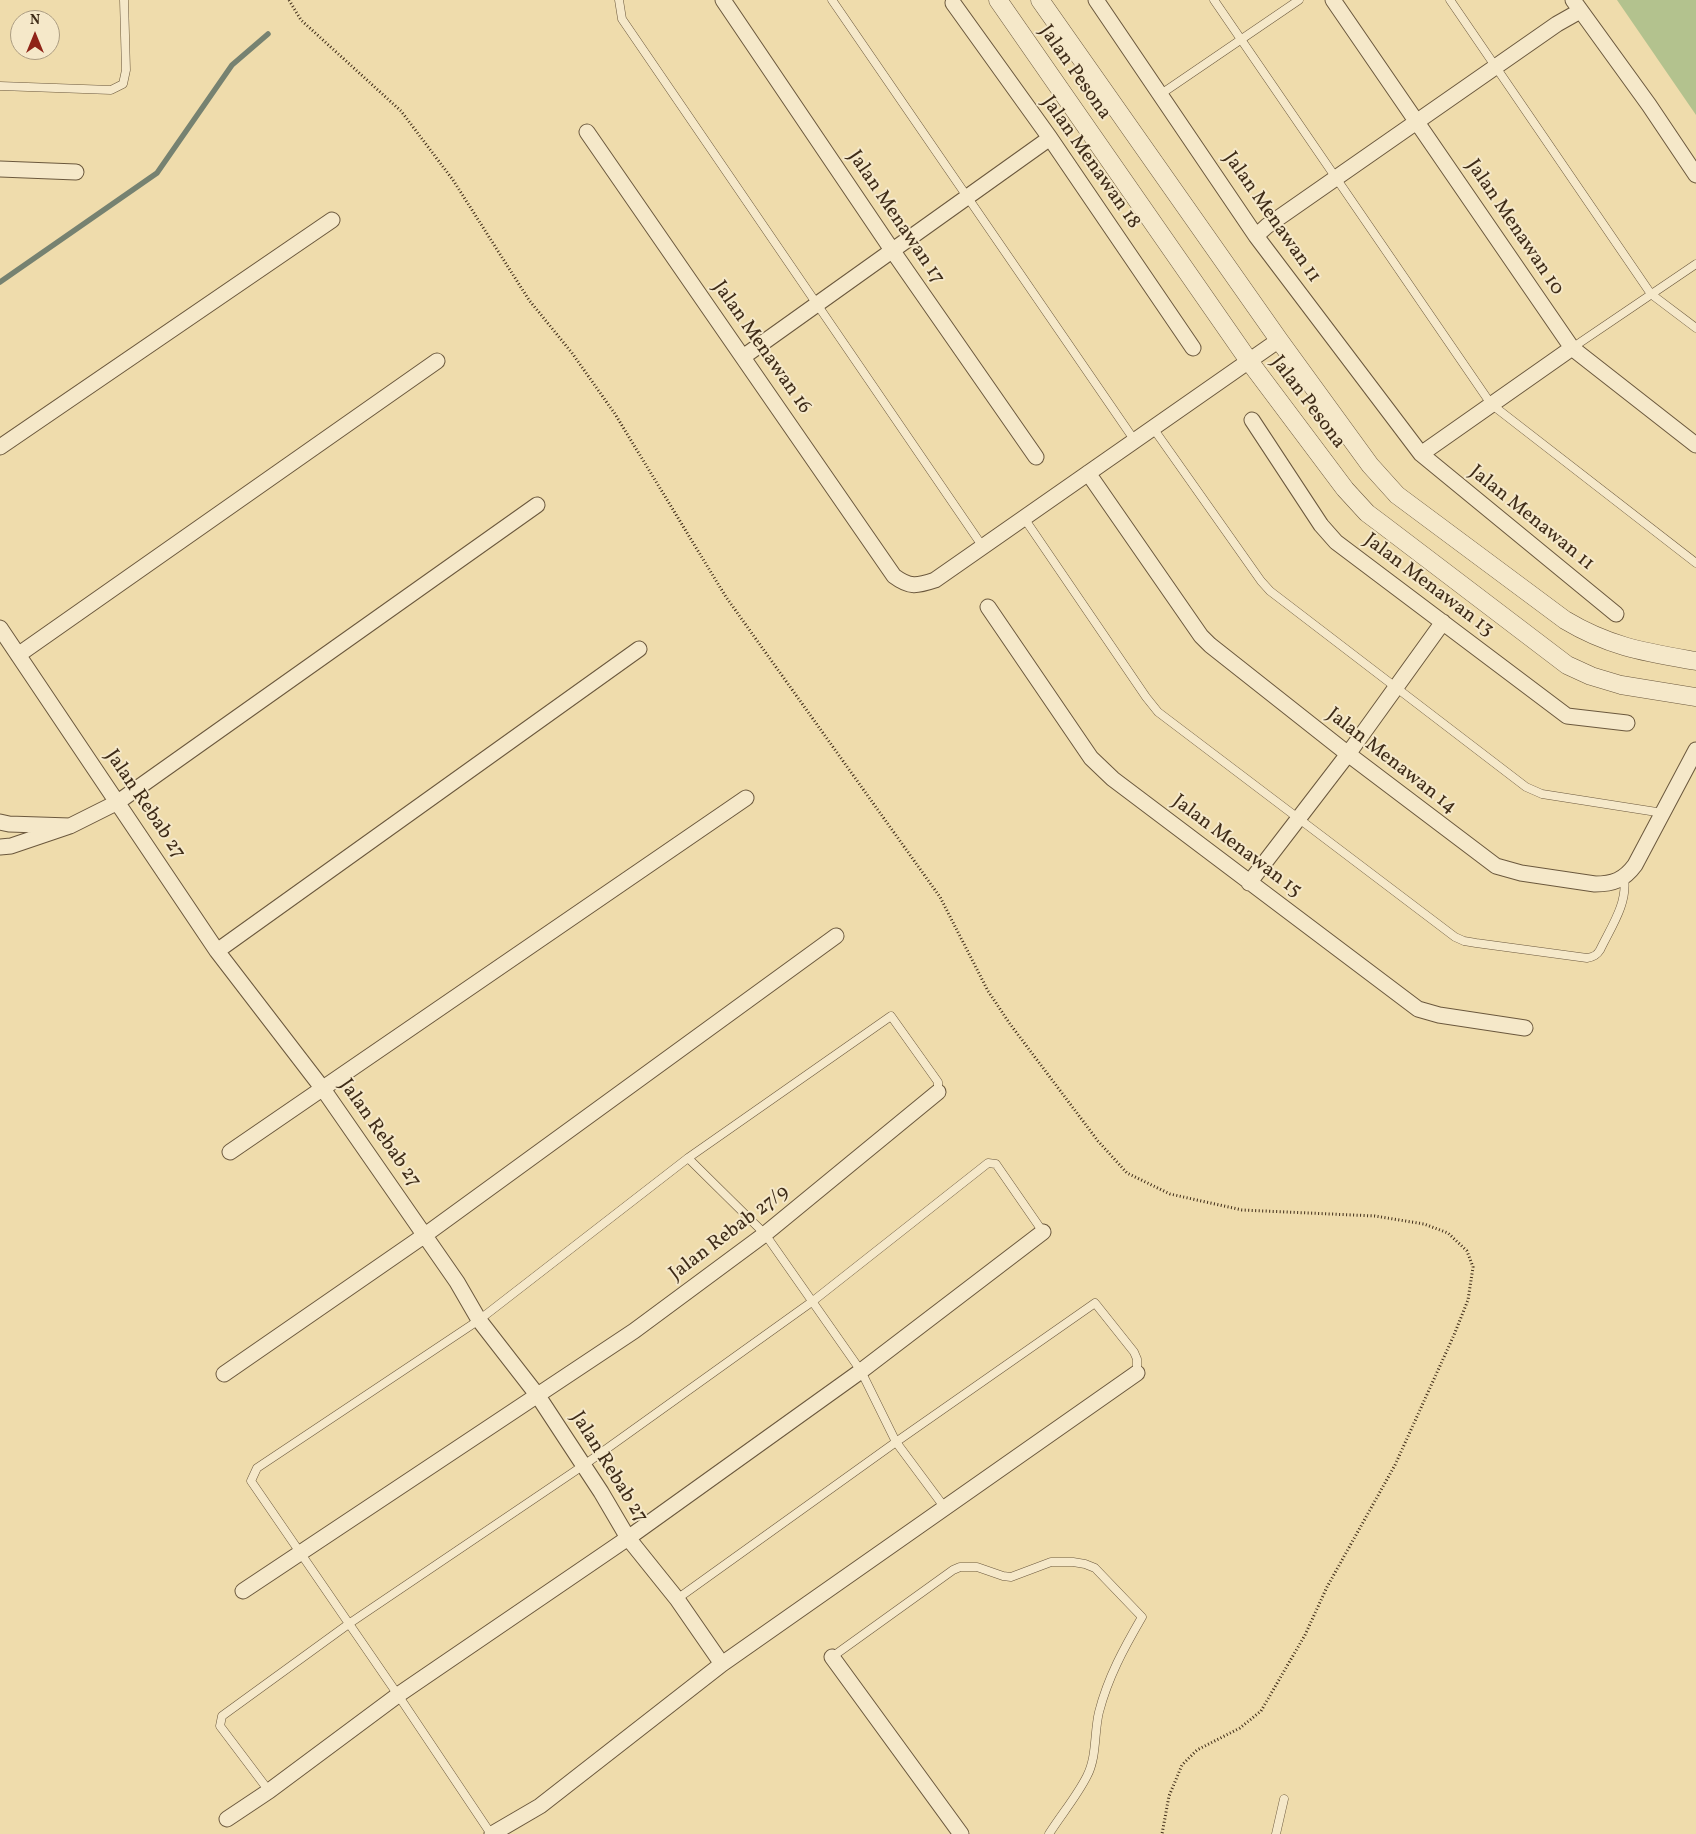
<!DOCTYPE html>
<style>
body{margin:0}
#map{position:relative;width:1696px;height:1834px;overflow:hidden;background:#efdcac;font-family:Vollkorn,serif}
canvas{display:block}
.north{position:absolute;left:10px;top:10px;width:50px;height:50px;box-sizing:border-box;background:#f5e8c9;border:1px solid #ac9d82;border-radius:50%;rotate:0deg;font-size:14px;font-weight:700;line-height:20px;text-align:center;color:#3f2c18}
.north::after{content:'';display:block;margin:auto;width:18px;height:22px;background:#8f2418;clip-path:polygon(50% 0,100% 100%,50% 72%,0 100%)}
</style>
<div id="map">
<canvas width="1696" height="1834"></canvas>
<div class="north">N</div>
</div>
<script>
const g = document.querySelector('canvas').getContext('2d');
g.lineJoin = 'round';
function fill(path, color) {
  g.fillStyle = color;
  g.fill(path, 'evenodd');
}
function trace(path, color, width, dash) {
  g.strokeStyle = color;
  g.lineWidth = width;
  g.lineCap = dash ? 'butt' : 'round';
  g.setLineDash(dash || []);
  g.stroke(path);
}
function write(font, color, halo, rows, align = 'center') {
  g.font = font + ' Vollkorn,serif';
  g.lineWidth = 4;
  g.setLineDash([]);
  g.textBaseline = 'middle';
  g.strokeStyle = halo;
  g.fillStyle = color;
  for (const [text, x, y, turn = 0] of rows) {
    g.save();
    g.translate(x, y);
    g.rotate((+turn || 0) * Math.PI / 180);
    g.textAlign = isNaN(turn) ? turn : align;
    if (halo) g.strokeText(text, 0, 0);
    g.fillText(text, 0, 0);
    g.restore();
  }
}
const green = new Path2D(`
 M 1617,0 L 1696,0 L 1696,115 Z`);
const stream = new Path2D(`
 M 0,282 L 157,173 L 232,65 L 268,34`);
const path = new Path2D(`
 M 289,0 L 301,20 L 401,111 L 453,180 L 529,300 L 572,353 L 615,414 L 726,597 L 940,897 L 988,991 L 1010,1024 L 1098,1141 L 1127,1173 L 1170,1194 L 1242,1210 L 1375,1216 L 1424,1224 L 1448,1233 L 1467,1251 L 1473,1267 L 1468,1300 L 1454,1335 L 1395,1465 L 1327,1587 L 1305,1635 L 1261,1711 L 1240,1728 L 1197,1750 L 1182,1765 L 1169,1796 L 1162,1834`);
const service = new Path2D(`
 M 619,0 L 622,19 L 983,547
 M 832,0 L 1135,441
 M 1214,0 L 1491,404 L 1696,563
 M 1450,0 L 1651,294 L 1696,328
 M 0,86 L 111,90 L 123,84 L 126,70 L 124,0
 M 1161,94 L 1299,0
 M 1572,348 L 1696,264
 M 1153,428 L 1261,581 L 1270,591 L 1526,787 L 1542,794 L 1663,813
 M 1024,518 L 1146,697 L 1158,712 L 1455,937 L 1464,941 L 1476,943 L 1587,958 C 1594,957 1597,955 1600,950 C 1611,927 1628,903 1624,878
 M 688,1158 L 765,1234 L 861,1371 L 896,1442 L 945,1508
 M 677,1599 L 896,1442 L 1095,1303 L 1134,1352 L 1137,1359 L 1137,1373
 M 832,1657 L 953,1570 L 960,1567 L 977,1567 L 1003,1576 L 1011,1577 L 1051,1562 L 1073,1562 L 1085,1564 L 1095,1568 L 1142,1617 C 1124,1648 1108,1677 1099,1712 C 1094,1732 1097,1757 1087,1776 C 1077,1796 1061,1815 1049,1834
 M 269,1791 L 220,1726 L 222,1716 L 350,1623 L 584,1465 L 813,1301 L 988,1163 L 996,1164 L 1043,1232
 M 491,1834 L 398,1695 L 251,1481 L 257,1468 L 479,1320 L 688,1158 L 891,1016 L 938,1082 L 938,1092
 M 1276,1834 L 1284,1799`);
const minor = new Path2D(`
 M 723,0 L 892,250 L 1036,457
 M 1096,0 L 1256,236 L 1421,454 L 1616,614
 M 1333,0 L 1572,348 L 1696,445
 M 1573,0 L 1649,105 L 1696,175
 M 953,3 L 1050,138 L 1193,348
 M 587,132 L 894,576 C 910,588 917,586 935,580 L 1279,340
 M 0,169 L 76,172
 M 1256,236 L 1267,226 L 1557,24 L 1580,11
 M 743,357 L 1050,138
 M 1252,420 L 1321,525 L 1336,542 L 1567,716 L 1627,723
 M 0,447 L 332,220
 M 1421,454 L 1572,348
 M 1088,473 L 1201,636 L 1210,645 L 1348,754 L 1496,866 L 1521,873 L 1595,884 C 1613,884 1624,880 1635,865 L 1696,750
 M 988,607 L 1091,758 L 1113,779 L 1418,1009 L 1439,1015 L 1525,1028
 M 0,628 L 217,951 L 323,1089 L 457,1282 L 479,1320 L 538,1396 L 601,1492 L 628,1538 L 677,1599 L 722,1664
 M 18,655 L 437,361
 M 0,822 L 9,824 L 70,826 L 11,846 L 0,847
 M 70,826 L 118,802 L 537,505
 M 1249,883 L 1348,754 L 1443,622
 M 217,951 L 639,649
 M 230,1152 L 746,798
 M 224,1374 L 425,1235 L 836,936
 M 243,1591 L 634,1331 L 765,1234 L 938,1092
 M 832,1657 L 961,1834
 M 227,1819 L 269,1791 L 398,1695 L 628,1538 L 861,1371 L 1043,1232
 M 492,1834 L 540,1806 L 722,1664 L 1137,1373`);
const tertiary = new Path2D(`
 M 998,0 L 1249,361 L 1345,489 L 1367,513 L 1383,525 L 1567,665 L 1591,676 L 1621,685 L 1696,697
 M 1040,0 L 1279,340 L 1370,465 L 1397,495 L 1565,620 C 1610,647 1645,652 1696,661`);
const streetNames = [
 ["Jalan Pesona",1074,73,55],
 ["Jalan Menawan 18",1090,163,55],
 ["Jalan Menawan 17",895,218,56],
 ["Jalan Menawan 11",1271,218,55],
 ["Jalan Menawan 10",1514,228,56],
 ["Jalan Menawan 16",761,348,55],
 ["Jalan Pesona",1307,403,53],
 ["Jalan Menawan 11",1531,519,39],
 ["Jalan Menawan 13",1428,586,37],
 ["Jalan Menawan 14",1391,762,38],
 ["Jalan Rebab 27",144,805,56],
 ["Jalan Menawan 15",1236,847,37],
 ["Jalan Rebab 27",379,1134,55],
 ["Jalan Rebab 27/9",730,1234,-37],
 ["Jalan Rebab 27",608,1468,58]
];
fill(green, '#b3c28e');
trace(stream, '#768271', 5.5);
trace(service, '#6b583d', 9);
trace(minor, '#6b583d', 17);
trace(tertiary, '#6b583d', 19);
trace(path, '#3f2c18', 3, [1, 2.5]);
trace(service, '#f5e8c9', 8);
trace(minor, '#f5e8c9', 15);
trace(tertiary, '#f5e8c9', 18);
write('20px', '#3f2c18', '#f5e8c9', streetNames);
</script>
